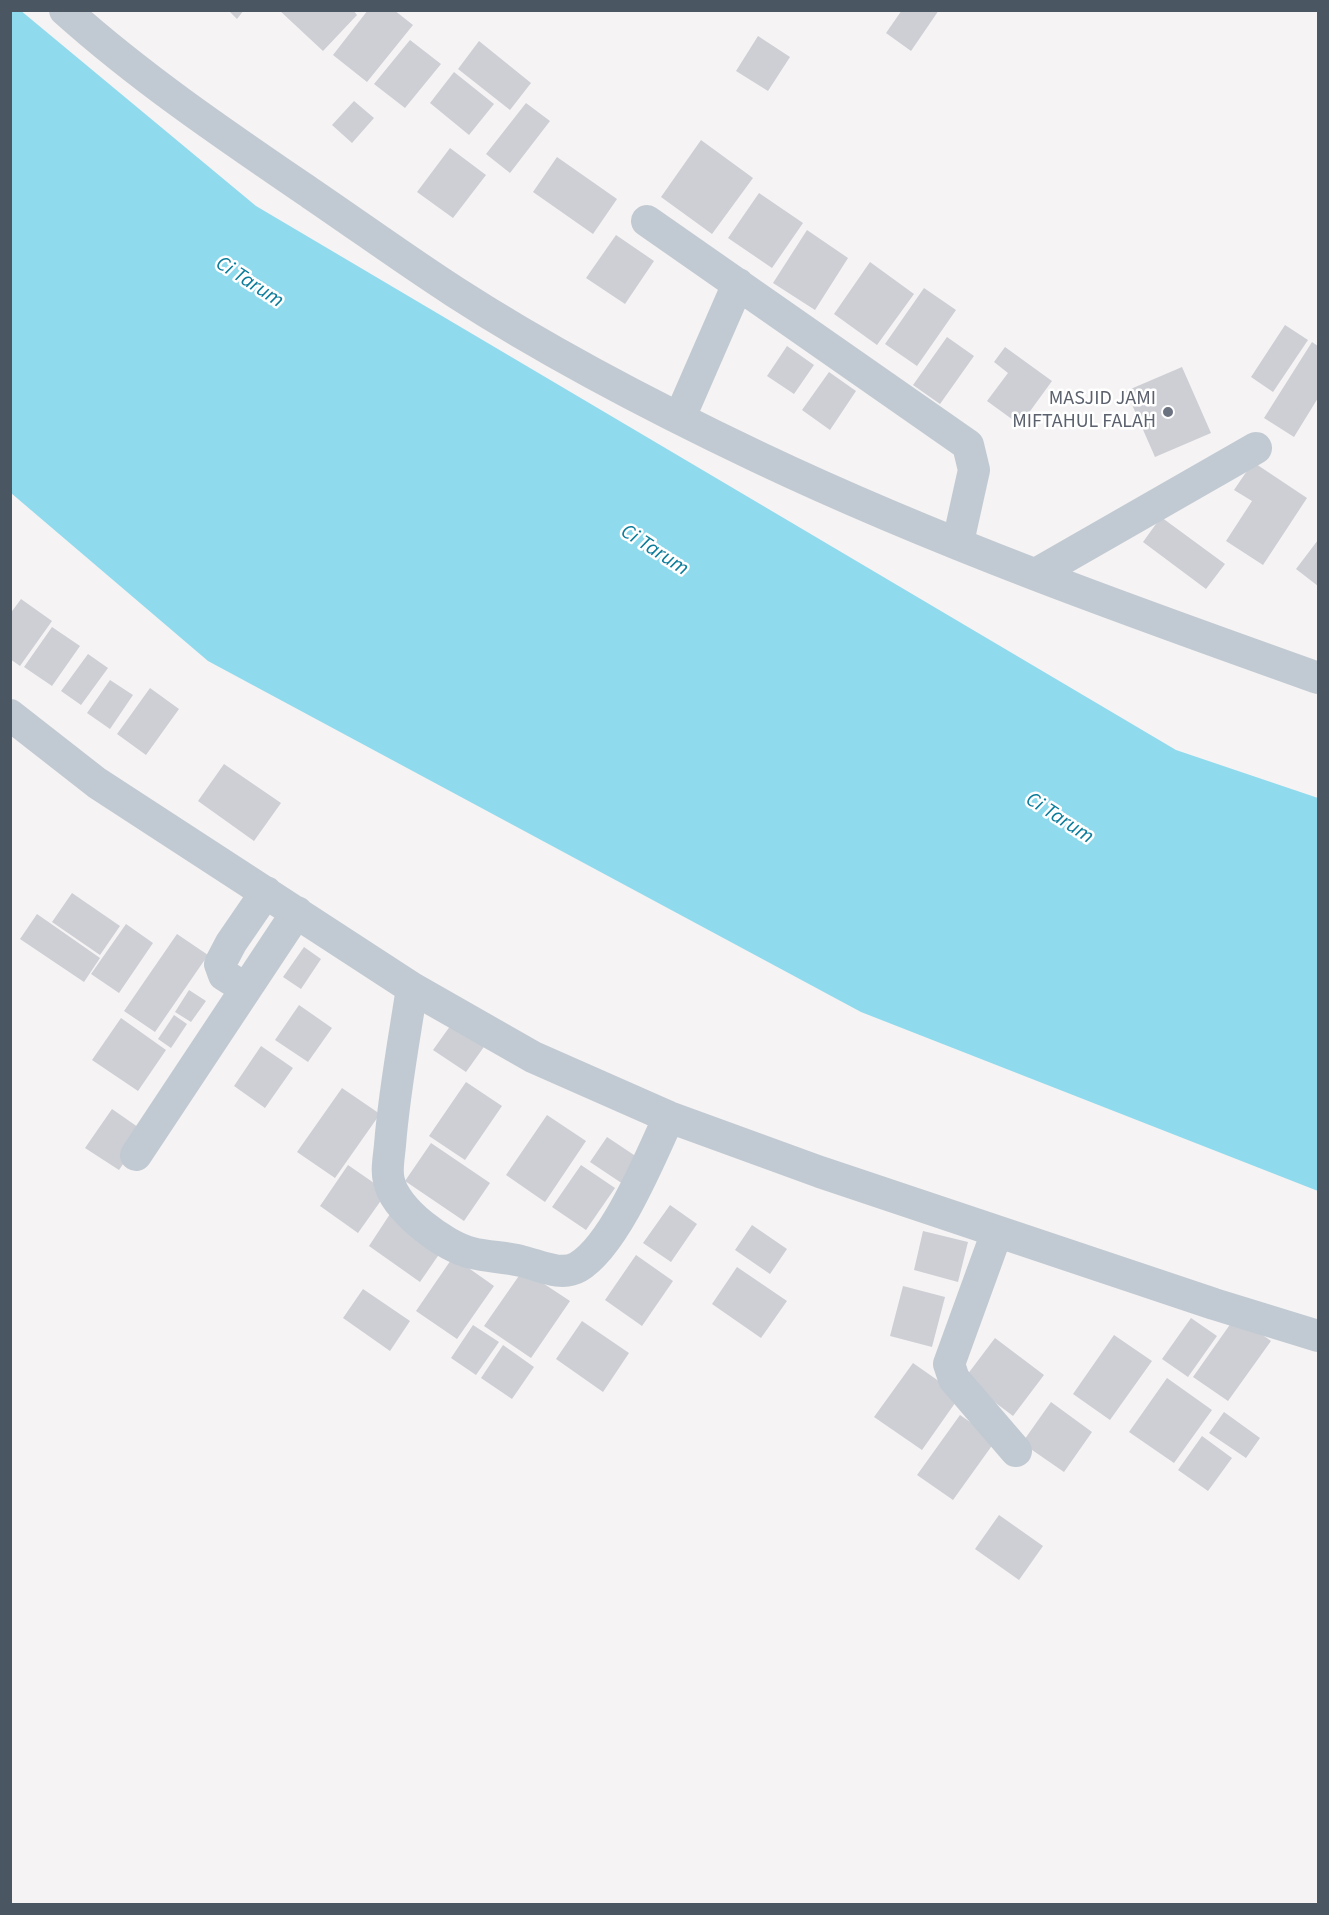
<!DOCTYPE html>
<style>
body{margin:0}
#map{position:relative;width:1329px;height:1915px;overflow:hidden;background:#f5f3f3;font-family:"Source Sans 3",sans-serif}
canvas{display:block}
.frame{position:absolute;inset:0;border:12px solid #4a5661;pointer-events:none}
</style>
<div id="map">
<canvas width="1329" height="1915"></canvas>
<div class="frame"></div>
</div>
<script>
const g = document.querySelector('canvas').getContext('2d');
g.lineJoin = 'round';
function fill(path, color) {
  g.fillStyle = color;
  g.fill(path, 'evenodd');
}
function trace(path, color, width, dash) {
  g.strokeStyle = color;
  g.lineWidth = width;
  g.lineCap = dash ? 'butt' : 'round';
  g.setLineDash(dash || []);
  g.stroke(path);
}
function write(font, color, halo, rows, align = 'center') {
  g.font = font + ' "Source Sans 3",sans-serif';
  g.lineWidth = 5;
  g.setLineDash([]);
  g.textBaseline = 'middle';
  g.strokeStyle = halo;
  g.fillStyle = color;
  for (const [text, x, y, turn = 0] of rows) {
    g.save();
    g.translate(x, y);
    g.rotate((+turn || 0) * Math.PI / 180);
    g.textAlign = isNaN(turn) ? turn : align;
    if (halo) g.strokeText(text, 0, 0);
    g.fillText(text, 0, 0);
    g.restore();
  }
}
const water = new Path2D(`
 M 20,10 L 256,206 L 1176,750 L 1318,798 L 1318,1191 L 861,1012 L 208,661 L 11,493 L 10,11 Z`);
const building = new Path2D(`
 M 228,10 L 244,10 L 237,19 Z
 M 279,10 L 353,10 L 357,15 L 323,51 Z
 M 368,10 L 394,10 L 413,25 L 367,82 L 333,55 Z
 M 902,10 L 939,10 L 911,51 L 886,33 Z
 M 758,36 L 790,57 L 768,91 L 736,71 Z
 M 410,40 L 441,64 L 405,108 L 374,84 Z
 M 479,41 L 531,83 L 510,110 L 458,69 Z
 M 454,72 L 494,104 L 469,135 L 430,103 Z
 M 354,101 L 374,118 L 352,143 L 332,125 Z
 M 526,103 L 550,121 L 510,173 L 486,154 Z
 M 701,140 L 753,178 L 712,234 L 661,197 Z
 M 450,148 L 486,175 L 453,218 L 417,192 Z
 M 557,157 L 617,199 L 593,234 L 533,192 Z
 M 759,193 L 803,223 L 772,268 L 728,238 Z
 M 807,230 L 848,258 L 815,310 L 773,283 Z
 M 616,235 L 654,261 L 625,304 L 586,278 Z
 M 870,262 L 914,294 L 877,345 L 834,314 Z
 M 924,288 L 956,310 L 917,366 L 885,344 Z
 M 1285,325 L 1308,340 L 1273,392 L 1251,377 Z
 M 947,337 L 974,356 L 940,404 L 913,385 Z
 M 1312,342 L 1318,346 L 1318,398 L 1294,437 L 1264,418 Z
 M 787,346 L 814,365 L 794,394 L 767,376 Z
 M 1005,347 L 1052,381 L 1020,425 L 987,401 L 1008,373 L 994,362 Z
 M 1182,367 L 1211,433 L 1155,457 L 1126,391 Z
 M 829,372 L 856,391 L 830,430 L 802,410 Z
 M 1253,462 L 1307,498 L 1263,565 L 1226,541 L 1252,501 L 1234,490 Z
 M 1161,517 L 1225,564 L 1206,589 L 1143,542 Z
 M 1318,540 L 1318,586 L 1296,569 Z
 M 21,599 L 52,621 L 20,666 L 10,659 L 10,614 Z
 M 52,627 L 80,646 L 52,686 L 24,667 Z
 M 88,654 L 108,668 L 81,705 L 61,691 Z
 M 110,680 L 133,695 L 110,729 L 87,713 Z
 M 150,688 L 179,709 L 146,755 L 117,734 Z
 M 224,764 L 281,803 L 254,841 L 198,801 Z
 M 72,893 L 120,926 L 100,955 L 52,922 Z
 M 37,914 L 100,958 L 84,982 L 20,939 Z
 M 126,924 L 153,943 L 119,993 L 91,974 Z
 M 177,934 L 208,955 L 155,1032 L 124,1011 Z
 M 304,947 L 321,959 L 301,989 L 283,977 Z
 M 189,990 L 206,1001 L 191,1022 L 175,1012 Z
 M 299,1005 L 332,1028 L 308,1062 L 275,1040 Z
 M 174,1015 L 187,1024 L 171,1048 L 158,1039 Z
 M 121,1018 L 166,1050 L 138,1091 L 92,1060 Z
 M 453,1022 L 486,1044 L 466,1072 L 433,1050 Z
 M 261,1046 L 293,1068 L 265,1108 L 234,1086 Z
 M 466,1082 L 502,1106 L 465,1160 L 429,1136 Z
 M 342,1088 L 380,1114 L 335,1178 L 297,1152 Z
 M 112,1109 L 145,1132 L 119,1170 L 85,1148 Z
 M 547,1115 L 586,1141 L 545,1202 L 506,1175 Z
 M 607,1137 L 640,1159 L 623,1184 L 590,1162 Z
 M 431,1143 L 490,1183 L 464,1221 L 405,1181 Z
 M 348,1165 L 387,1192 L 358,1233 L 320,1206 Z
 M 581,1165 L 615,1188 L 586,1230 L 552,1207 Z
 M 670,1205 L 697,1224 L 671,1262 L 643,1243 Z
 M 390,1214 L 442,1250 L 420,1282 L 369,1246 Z
 M 752,1225 L 787,1249 L 770,1274 L 735,1250 Z
 M 923,1231 L 968,1242 L 958,1282 L 914,1270 Z
 M 636,1255 L 673,1281 L 642,1326 L 605,1300 Z
 M 453,1257 L 494,1286 L 457,1339 L 416,1311 Z
 M 737,1267 L 787,1301 L 761,1338 L 712,1304 Z
 M 523,1270 L 570,1301 L 531,1358 L 484,1326 Z
 M 903,1286 L 945,1297 L 932,1347 L 890,1336 Z
 M 363,1289 L 410,1321 L 390,1351 L 343,1318 Z
 M 1236,1316 L 1271,1341 L 1228,1401 L 1193,1377 Z
 M 1191,1318 L 1217,1336 L 1188,1377 L 1162,1359 Z
 M 582,1321 L 629,1353 L 603,1392 L 556,1359 Z
 M 473,1325 L 499,1342 L 476,1375 L 451,1358 Z
 M 1114,1335 L 1152,1361 L 1110,1420 L 1073,1394 Z
 M 995,1338 L 1044,1375 L 1013,1416 L 964,1379 Z
 M 503,1345 L 534,1367 L 512,1399 L 481,1378 Z
 M 913,1363 L 960,1396 L 922,1450 L 874,1417 Z
 M 1167,1378 L 1212,1410 L 1174,1463 L 1129,1432 Z
 M 1051,1402 L 1092,1432 L 1064,1472 L 1022,1443 Z
 M 1224,1412 L 1260,1438 L 1246,1458 L 1209,1433 Z
 M 960,1415 L 996,1440 L 953,1500 L 917,1475 Z
 M 1202,1436 L 1232,1458 L 1208,1491 L 1178,1470 Z
 M 999,1515 L 1043,1546 L 1019,1580 L 975,1549 Z`);
const minor = new Path2D(`
 M 65,10 C 142,79 228,137 313,195 C 360,227 407,261 455,292 C 551,354 655,408 758,457 C 939,543 1130,611 1318,678
 M 647,221 L 968,445 L 974,470 L 958,542
 M 680,417 L 738,284
 M 1036,574 L 1256,448
 M 10,715 L 97,783 L 412,988 L 533,1057 L 669,1117 L 820,1172 L 1214,1304 L 1318,1336
 M 412,988 C 404,1040 394,1093 390,1145 C 389,1157 386,1171 389,1181 C 395,1210 444,1246 472,1253 C 488,1257 505,1257 521,1261 C 539,1265 561,1277 578,1267 C 615,1245 651,1156 669,1117
 M 246,989 L 224,975 L 220,964 L 231,943 L 266,892
 M 136,1155 L 297,912
 M 997,1232 L 949,1364 L 954,1379 L 1016,1451`);
const markers = [
 [1168,412,6,"#6b7280"]
];
const worshipNames = [
 ["MASJID JAMI",1156,400],
 ["MIFTAHUL FALAH",1156,423]
];
const waterNames = [
 ["Ci Tarum",249,283,33],
 ["Ci Tarum",654,551,33],
 ["Ci Tarum",1059,819,33]
];
fill(water, '#90daee');
fill(building, '#cdcfd5');
trace(minor, '#c1cad2', 32);
for (const [x, y, r, color] of markers) {
  const dot = new Path2D();
  dot.arc(x, y, r, 0, 2 * Math.PI);
  g.fillStyle = color;
  g.fill(dot);
  trace(dot, '#fff', 2);
}
write('20px', '#5b616d', '#fff', worshipNames, 'right');
write('italic 21px', '#0c7c9b', '#fff', waterNames);
</script>
